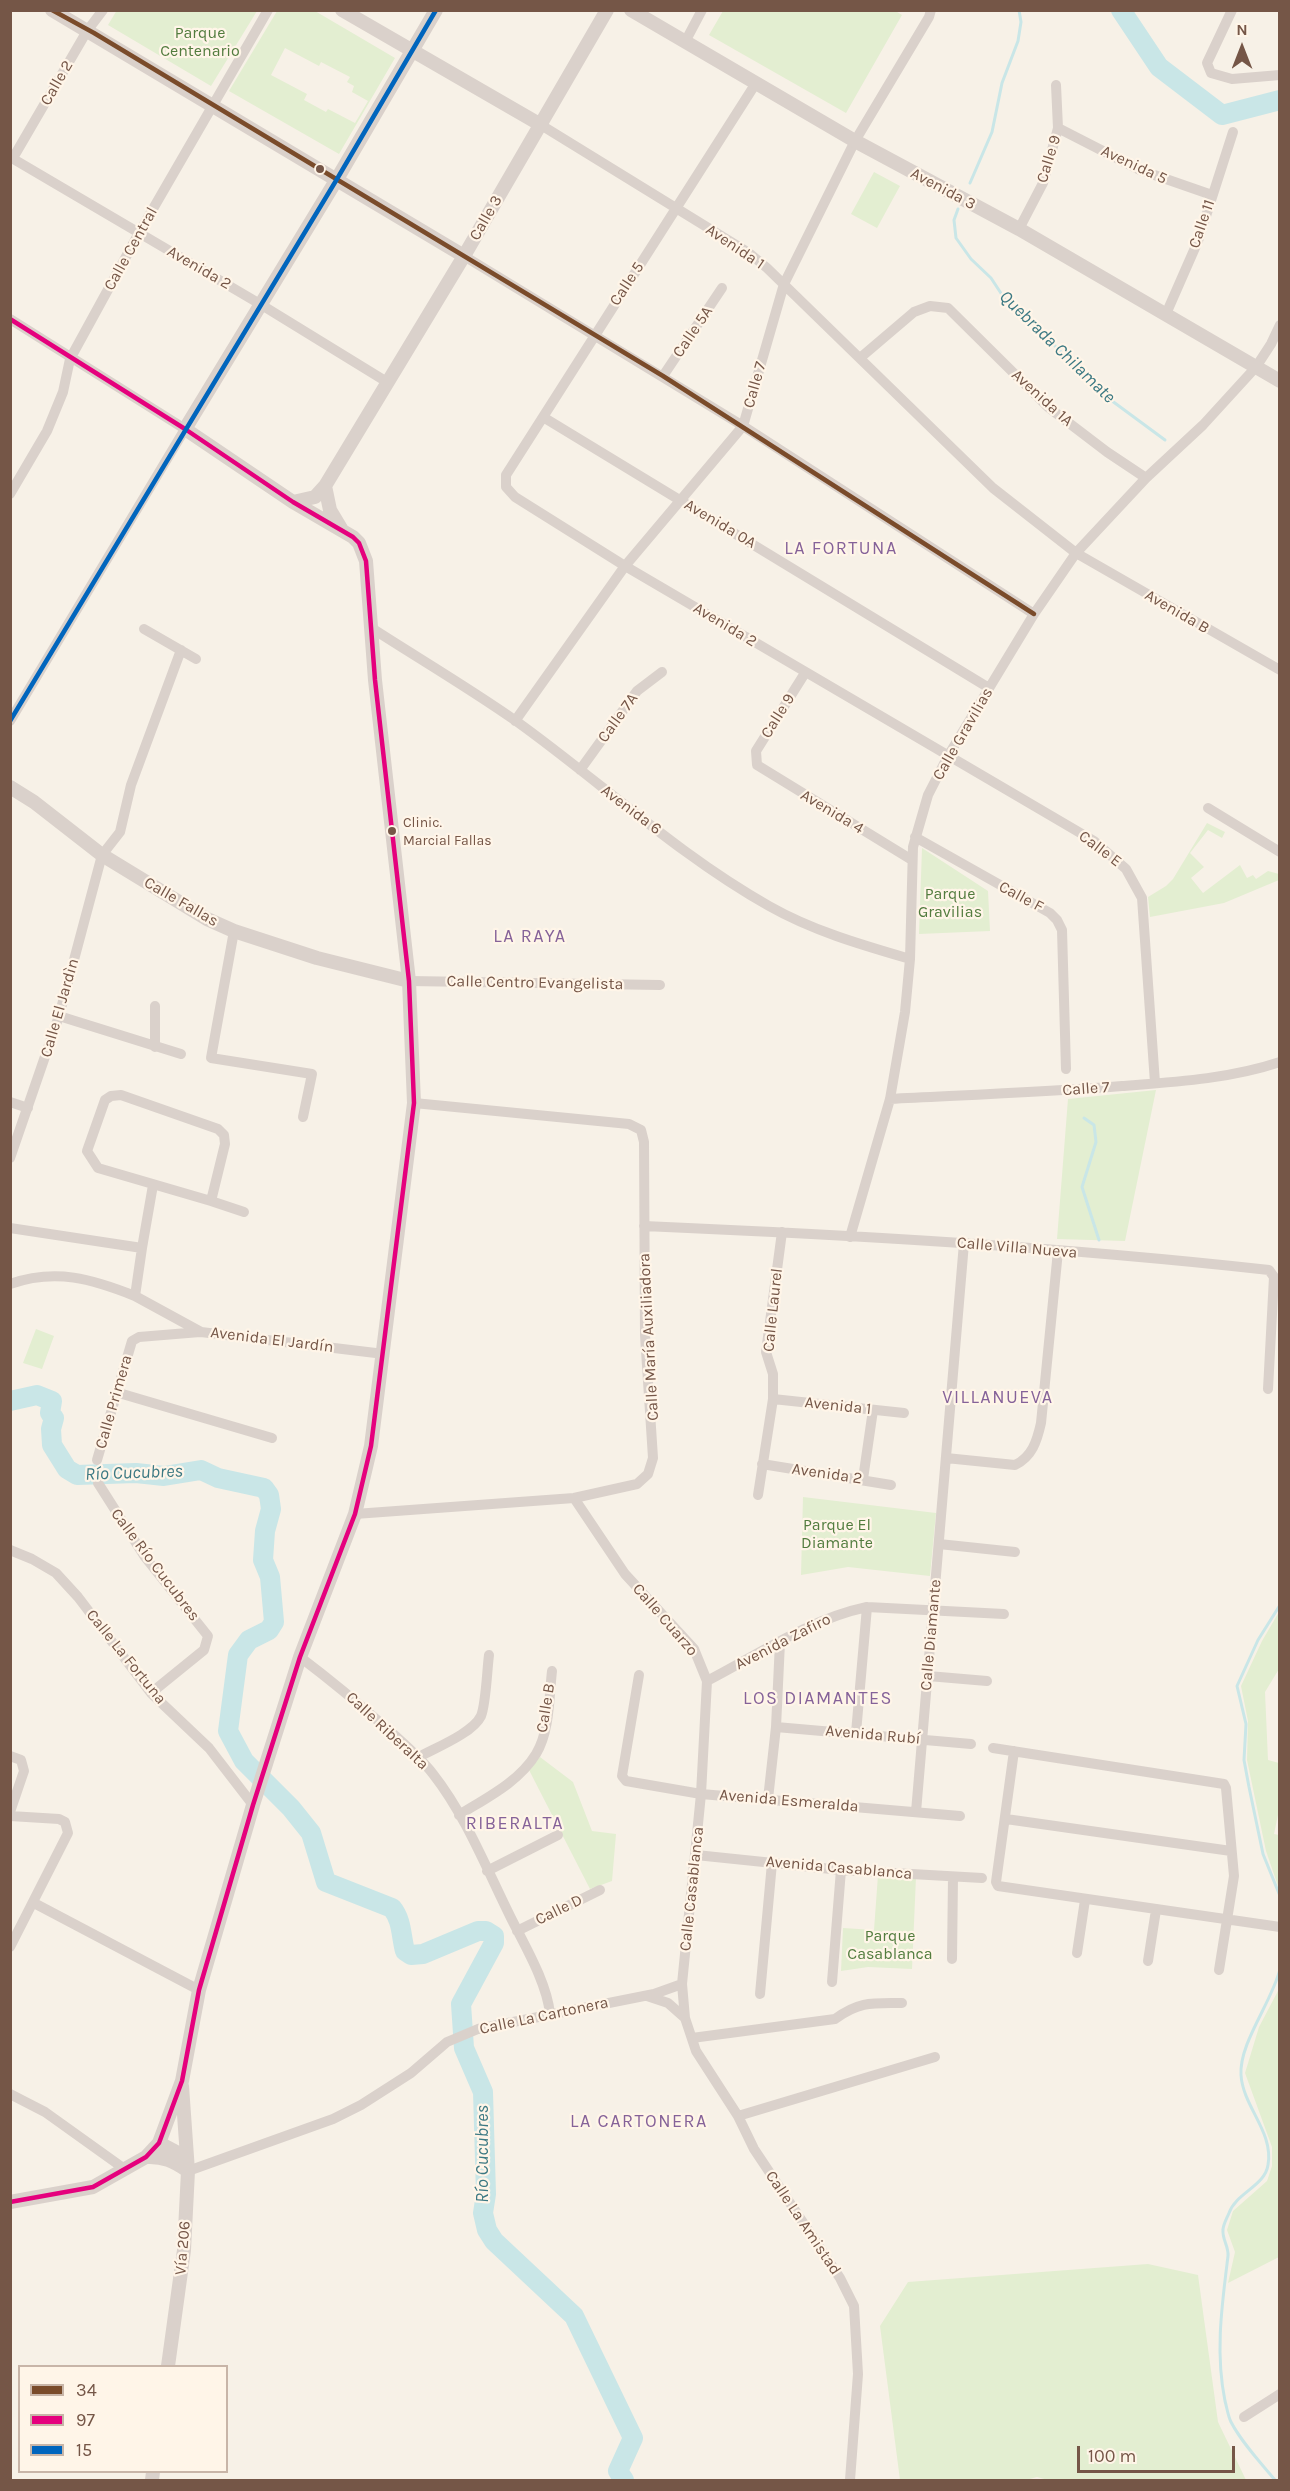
<!DOCTYPE html>
<meta charset="utf-8">
<style>
body{margin:0}
#map{position:relative;width:1290px;height:2491px;overflow:hidden;background:#f7f1e7;font-family:Karla,sans-serif}
canvas{display:block}
.frame{position:absolute;inset:0;border:12px solid #755647;pointer-events:none}
.legend{position:absolute;left:18px;top:2365px;width:210px;height:108px;box-sizing:border-box;background:#fff5e8;border:2px solid #c8b5a8;margin:0;padding:8px 10px;list-style:none;font-size:18px;color:#755647}
.legend li{display:flex;align-items:center;gap:12px;height:30px}
.legend b{width:30px;border:2px solid #c8b5a8}
.north{position:absolute;left:1212px;top:18px;width:60px;height:60px;-webkit-text-stroke:4px #fff5e8;paint-order:stroke;rotate:0deg;font-size:16px;font-weight:700;line-height:24px;text-align:center;color:#755647}
.north::after{content:'';display:block;margin:auto;width:21px;height:27px;background:#755647;clip-path:polygon(50% 0,100% 100%,50% 72%,0 100%)}
.scale{position:absolute;left:1077px;top:2446px;width:158px;height:27px;box-sizing:border-box;border:3px solid #755647;border-top:0;padding-left:8px;font-size:18px;line-height:21px;white-space:nowrap;color:#755647;-webkit-text-stroke:4px #fff5e8;paint-order:stroke}
</style>
<div id="map">
<canvas width="1290" height="2491"></canvas>
<div class="frame"></div>
<ul class="legend">
<li><b style="height:8px;background:#7a4b2a"></b>34</li>
<li><b style="height:8px;background:#e5007d"></b>97</li>
<li><b style="height:8px;background:#0065bd"></b>15</li>
</ul>
<div class="north">N</div>
<div class="scale">100 m</div>
</div>
<script>
const g = document.querySelector('canvas').getContext('2d');
g.lineJoin = 'round';
function fill(path, color) {
  g.fillStyle = color;
  g.fill(path, 'evenodd');
}
function trace(path, color, width, dash) {
  g.strokeStyle = color;
  g.lineWidth = width;
  g.lineCap = dash ? 'butt' : 'round';
  g.setLineDash(dash || []);
  g.stroke(path);
}
function write(font, color, halo, rows, align = 'center') {
  g.font = font + ' Karla,sans-serif';
  g.lineWidth = 4.5;
  g.setLineDash([]);
  g.textBaseline = 'middle';
  g.strokeStyle = halo;
  g.fillStyle = color;
  for (const [text, x, y, turn = 0] of rows) {
    g.save();
    g.translate(x, y);
    g.rotate((+turn || 0) * Math.PI / 180);
    g.textAlign = isNaN(turn) ? turn : align;
    if (halo) g.strokeText(text, 0, 0);
    g.fillText(text, 0, 0);
    g.restore();
  }
}
const green = new Path2D(`
 M 117,10 L 257,10 L 257,11 L 211,86 L 108,25 Z
 M 894,10 L 902,15 L 846,113 L 709,35 L 723,11 Z
 M 277,11 L 315,11 L 395,58 L 339,154 L 229,91 ZM 285,48 L 319,66 L 321,62 L 350,77 L 347,82 L 354,86 L 352,92 L 368,101 L 355,123 L 328,109 L 326,112 L 304,100 L 307,94 L 271,75 Z
 M 874,172 L 900,186 L 877,228 L 851,214 Z
 M 1207,823 L 1225,832 L 1222,838 L 1208,830 L 1190,853 L 1204,867 L 1191,878 L 1203,893 L 1240,865 L 1247,878 L 1253,875 L 1256,879 L 1268,871 L 1279,874 L 1279,880 L 1224,903 L 1150,917 L 1148,897 L 1166,886 L 1173,879 Z
 M 922,848 L 988,891 L 990,931 L 919,934 Z
 M 1156,1090 L 1125,1241 L 1057,1239 L 1068,1099 Z
 M 36,1329 L 54,1336 L 42,1369 L 23,1363 Z
 M 803,1497 L 936,1513 L 930,1576 L 848,1567 L 801,1575 Z
 M 1279,1612 L 1279,1669 L 1265,1692 L 1268,1760 L 1279,1763 L 1279,1810 L 1274,1834 L 1279,1835 L 1279,1889 L 1266,1851 L 1247,1760 L 1248,1721 L 1241,1686 L 1262,1641 Z
 M 540,1757 L 573,1782 L 592,1831 L 616,1834 L 612,1881 L 590,1889 L 529,1770 Z
 M 878,1875 L 916,1877 L 912,1969 L 868,1967 L 841,1971 L 843,1928 L 874,1930 Z
 M 1279,1989 L 1279,2257 L 1228,2283 L 1235,2252 L 1227,2230 L 1233,2211 L 1267,2181 L 1272,2166 L 1272,2147 L 1245,2073 L 1259,2027 Z
 M 1148,2264 L 1198,2275 L 1218,2422 L 1246,2480 L 1048,2480 L 1037,2477 L 1026,2480 L 900,2480 L 880,2326 L 908,2282 Z`);
const stream = new Path2D(`
 M 970,183 L 992,132 L 1002,83 L 1018,41 L 1021,22 L 1019,10
 M 958,209 L 954,220 L 956,238 L 971,259 L 991,278 L 1010,307 L 1035,326 L 1104,395 L 1165,440
 M 1084,1118 L 1094,1125 L 1096,1142 L 1082,1187 L 1099,1240
 M 1280,1605 L 1258,1640 L 1237,1686 L 1246,1724 L 1244,1760 L 1249,1787 L 1263,1854 L 1280,1896
 M 1275,2480 C 1260,2462 1242,2443 1231,2422 C 1228,2416 1227,2408 1225,2401 C 1215,2352 1222,2305 1228,2256 C 1229,2247 1222,2239 1223,2230 C 1223,2225 1227,2218 1229,2213 C 1236,2193 1265,2186 1268,2165 C 1274,2132 1243,2107 1241,2075 C 1239,2043 1272,2002 1280,1969`);
const river = new Path2D(`
 M 1121,10 L 1159,67 L 1222,115 L 1280,100
 M 10,1401 L 37,1395 L 52,1401 L 50,1413 L 54,1418 L 51,1429 L 52,1445 L 67,1469 L 77,1475 L 136,1473 L 164,1476 L 201,1470 L 218,1478 L 264,1488 L 269,1495 L 271,1509 L 265,1531 L 263,1560 L 270,1577 L 274,1622 L 269,1630 L 249,1640 L 238,1655 L 228,1731 L 244,1761 L 291,1808 L 311,1833 L 326,1882 L 392,1908 C 402,1920 401,1936 405,1951 L 411,1955 L 423,1954 L 478,1931 L 486,1931 L 494,1936 L 494,1943 L 461,2004 L 464,2048 L 483,2092 L 486,2194 L 483,2213 L 487,2230 L 494,2241 L 574,2316 L 633,2438 L 618,2471 L 624,2480`);
const street = new Path2D(`
 M 1232,10 L 1207,63 L 1211,73 L 1232,79 L 1280,75
 M 685,42 L 702,10
 M 756,83 L 506,475 L 506,487 L 515,497 L 625,566 L 1094,841 L 1126,869 L 1142,898 L 1155,1083
 M 541,125 L 749,253 L 767,268 L 993,488 L 1076,553 L 1280,670
 M 1058,128 L 1140,170 L 1212,195
 M 10,157 L 260,304 L 387,382
 M 13,158 L 87,31 L 103,10
 M 1019,229 L 1043,183 L 1058,128 L 1056,85
 M 464,256 L 743,426 L 1034,614
 M 1166,314 L 1198,241 L 1233,132
 M 10,319 L 185,429 L 10,721
 M 860,358 L 914,312 L 930,306 L 948,308 L 1048,407 L 1107,452 L 1146,478
 M 663,376 L 722,288
 M 543,417 L 989,688
 M 10,494 L 47,431 L 63,392 L 70,359 L 139,233 L 268,10
 M 370,627 C 418,658 469,688 516,721 C 601,782 678,855 769,906 C 813,931 862,945 910,959
 M 144,629 L 196,659
 M 805,673 L 756,751 L 757,765 L 912,860
 M 515,721 L 625,566 L 743,426 L 784,284 L 855,141 L 929,17 L 931,10
 M 580,770 L 637,691 L 662,672
 M 1208,808 L 1280,852
 M 915,837 L 1050,913 L 1057,920 L 1062,930 L 1066,1069
 M 234,931 L 211,1058 L 312,1074 L 303,1117
 M 409,981 L 660,985
 M 155,1006 L 155,1047
 M 59,1016 L 181,1054
 M 121,1095 L 218,1129 L 224,1135 L 225,1144 L 211,1201 L 98,1168 L 87,1151 L 105,1100 L 111,1096 Z
 M 890,1099 C 967,1095 1045,1092 1122,1086 C 1175,1082 1229,1079 1280,1062
 M 10,1102 L 28,1108
 M 10,1158 L 59,1016 L 102,855 L 120,832 L 131,785 L 181,650
 M 211,1201 L 244,1212
 M 644,1226 C 853,1235 1062,1247 1269,1270 L 1274,1277 L 1268,1389
 M 10,1228 L 142,1248 L 135,1296 L 201,1332 L 384,1354
 M 850,1237 L 890,1099 L 905,1012 L 910,959 L 913,847 L 928,795 L 948,756 L 1034,614 L 1076,553 L 1146,478 L 1203,425 L 1256,367 L 1271,344 L 1280,325
 M 142,1248 L 153,1185
 M 10,1284 C 56,1268 92,1279 135,1296
 M 119,1393 L 272,1438
 M 773,1399 L 904,1413
 M 946,1458 L 1015,1465 C 1032,1457 1037,1441 1041,1423 L 1058,1251
 M 97,1460 L 132,1341 L 139,1337 L 200,1332
 M 762,1464 L 891,1485
 M 863,1479 L 873,1410
 M 98,1483 L 145,1557 L 208,1636 L 204,1650 L 151,1693
 M 758,1495 L 773,1399 L 773,1374 L 766,1352 L 782,1232
 M 574,1498 L 625,1574 L 694,1649 L 707,1681 L 701,1794 L 682,1984 L 685,2018 L 696,2051 L 738,2116 L 754,2149 L 840,2278 L 854,2306 L 858,2374 L 850,2480
 M 355,1514 L 574,1498 L 637,1484 L 648,1474 L 653,1458 L 645,1335 L 644,1142 L 641,1130 L 629,1124 L 414,1103
 M 939,1544 L 1015,1552
 M 10,1550 L 32,1559 L 56,1573 L 78,1597 L 151,1693 L 209,1748 L 253,1805
 M 300,1657 C 329,1679 357,1702 384,1726 C 401,1741 419,1756 433,1774 C 466,1816 487,1870 511,1918 C 525,1946 547,1983 550,2014
 M 639,1675 L 622,1776 L 626,1781 L 701,1794 L 960,1816
 M 928,1676 L 987,1681
 M 707,1681 C 759,1654 810,1619 867,1607 L 1004,1614
 M 776,1727 L 971,1744
 M 856,1733 L 867,1607
 M 993,1748 L 1224,1784 L 1226,1788 L 1234,1876 L 1219,1970
 M 1014,1751 L 996,1882 L 998,1886 L 1280,1927
 M 10,1756 L 21,1760 L 24,1771 L 10,1812
 M 419,1757 C 435,1748 473,1733 481,1716 C 486,1704 487,1670 489,1655
 M 768,1799 L 776,1727 L 780,1642
 M 916,1812 L 964,1243
 M 459,1815 C 486,1798 519,1782 536,1754 C 550,1731 549,1697 552,1671
 M 10,1816 L 59,1819 L 65,1822 L 68,1833 L 10,1947
 M 1006,1819 L 1231,1851
 M 696,1855 L 841,1870 L 982,1878
 M 487,1871 L 558,1835
 M 34,1903 L 199,1990
 M 517,1931 L 600,1890
 M 1077,1953 L 1085,1900
 M 952,1959 L 953,1877
 M 1148,1961 L 1156,1910
 M 832,1982 L 841,1870
 M 760,1994 L 772,1863
 M 647,1996 L 668,2003 L 685,2018
 M 692,2038 L 835,2019 C 859,2001 873,2003 902,2003
 M 10,2094 L 45,2112 L 126,2170
 M 738,2116 L 935,2057
 M 188,2171 L 333,2119 L 361,2105 L 411,2073 L 447,2042 L 478,2029 L 654,1994 L 682,1984
 M 1244,2417 L 1280,2394`);
const secondary = new Path2D(`
 M 52,10 L 464,256
 M 342,10 L 541,125
 M 631,10 L 855,141 L 1019,229 L 1280,381
 M 325,486 L 330,510 L 342,530
 M 293,502 L 315,497 L 325,486 L 464,256 L 607,10
 M 10,787 L 34,802 L 102,855 L 207,919 L 234,931 L 317,958 L 409,981
 M 159,2143 L 178,2153 L 187,2169
 M 146,2157 C 163,2156 174,2161 188,2171
 M 10,2202 L 93,2187 L 146,2157 L 159,2143 L 182,2081 L 199,1990 L 253,1805 L 300,1657 L 355,1514 L 371,1446 L 414,1103 L 409,981 L 375,680 L 366,561 L 359,543 L 353,537 L 293,502 L 185,429 L 337,179 L 436,10
 M 168,2366 L 184,2250 L 188,2171 L 182,2086
 M 152,2480 L 153,2472`);
const bus1 = new Path2D(`
 M 52,10 L 94,33 L 663,376 L 1034,614`);
const bus2 = new Path2D(`
 M 10,319 L 185,429 L 293,502 L 353,537 L 359,543 L 366,561 L 375,680 L 409,981 L 414,1103 L 371,1446 L 355,1514 L 300,1657 L 253,1805 L 199,1990 L 182,2081 L 159,2143 L 146,2157 L 93,2187 L 10,2202`);
const bus3 = new Path2D(`
 M 10,721 L 337,179 L 436,10`);
const markers = [
 [320,169,5,"#755647"],
 [392,831,5,"#755647"]
];
const busNames = [
 ["Clinic.",403,823],
 ["Marcial Fallas",403,841]
];
const parkNames = [
 ["Parque",200,33],
 ["Centenario",200,51],
 ["Parque",950,894],
 ["Gravilias",950,912],
 ["Parque El",837,1525],
 ["Diamante",837,1543],
 ["Parque",890,1936],
 ["Casablanca",890,1954]
];
const streetNames = [
 ["Calle 2",57,83,-60],
 ["Calle 9",1049,159,-73],
 ["Avenida 5",1134,165,25],
 ["Avenida 3",943,189,28],
 ["Calle 3",486,218,-60],
 ["Calle 11",1202,224,-71],
 ["Avenida 1",735,247,34],
 ["Calle Central",131,249,-61],
 ["Avenida 2",199,268,30],
 ["Calle 5",627,284,-57],
 ["Calle 5A",693,332,-56],
 ["Calle 7",755,385,-74],
 ["Avenida 1A",1042,398,42],
 ["Avenida 0A",720,524,31],
 ["Avenida B",1177,612,30],
 ["Avenida 2",725,625,31],
 ["Calle 9",778,716,-58],
 ["Calle 7A",618,718,-54],
 ["Calle Gravilias",963,734,-60],
 ["Avenida 6",631,810,37],
 ["Avenida 4",832,812,31],
 ["Calle E",1100,849,37],
 ["Calle F",1021,897,28],
 ["Calle Fallas",181,902,30],
 ["Calle Centro Evangelista",535,983,1],
 ["Calle El Jardìn",60,1008,-74],
 ["Calle 7",1086,1089,-4],
 ["Calle Villa Nueva",1017,1248,5],
 ["Calle Laurel",773,1310,-84],
 ["Calle María Auxiliadora",649,1337,-93],
 ["Avenida El Jardín",272,1340,7],
 ["Calle Primera",114,1402,-74],
 ["Avenida 1",838,1406,6],
 ["Avenida 2",827,1474,8],
 ["Calle Río Cucubres",155,1565,53],
 ["Calle Cuarzo",665,1620,49],
 ["Calle Diamante",931,1635,-85],
 ["Avenida Zafiro",783,1642,-27],
 ["Calle La Fortuna",126,1657,51],
 ["Calle B",546,1708,-81],
 ["Calle Riberalta",387,1731,43],
 ["Avenida Rubí",873,1735,5],
 ["Avenida Esmeralda",789,1801,5],
 ["Avenida Casablanca",839,1868,5],
 ["Calle Casablanca",692,1889,-84],
 ["Calle D",559,1910,-26],
 ["Calle La Cartonera",544,2016,-12],
 ["Calle La Amistad",803,2223,56],
 ["Vía 206",183,2248,-85]
];
const waterNames = [
 ["Quebrada Chilamate",1057,347,44],
 ["Río Cucubres",134,1473,-2],
 ["Río Cucubres",483,2154,-90]
];
const neighbourhoodNames = [
 ["LA FORTUNA",841,549],
 ["LA RAYA",530,937],
 ["VILLANUEVA",998,1398],
 ["LOS DIAMANTES",818,1699],
 ["RIBERALTA",515,1824],
 ["LA CARTONERA",639,2122]
];
fill(green, '#e3eed1');
trace(stream, '#c9e6e7', 3);
trace(river, '#c9e6e7', 20);
trace(street, '#dad1cb', 10);
trace(secondary, '#dad1cb', 14);
trace(bus1, '#7a4b2a', 4.5);
trace(bus2, '#e5007d', 4.5);
trace(bus3, '#0065bd', 4.5);
for (const [x, y, r, color] of markers) {
  const dot = new Path2D();
  dot.arc(x, y, r, 0, 2 * Math.PI);
  g.fillStyle = color;
  g.fill(dot);
  trace(dot, '#fff5e8', 2);
}
write('14px', '#755647', '#fff5e8', busNames, 'left');
write('16px', '#527c3e', '#fff5e8', parkNames);
write('16px', '#755647', '#fff5e8', streetNames);
write('italic 18px', '#3c7983', '#fff5e8', waterNames);
g.letterSpacing = '1.5px';
write('18px', '#856299', '#fff5e8', neighbourhoodNames);
g.letterSpacing = '0px';
</script>
